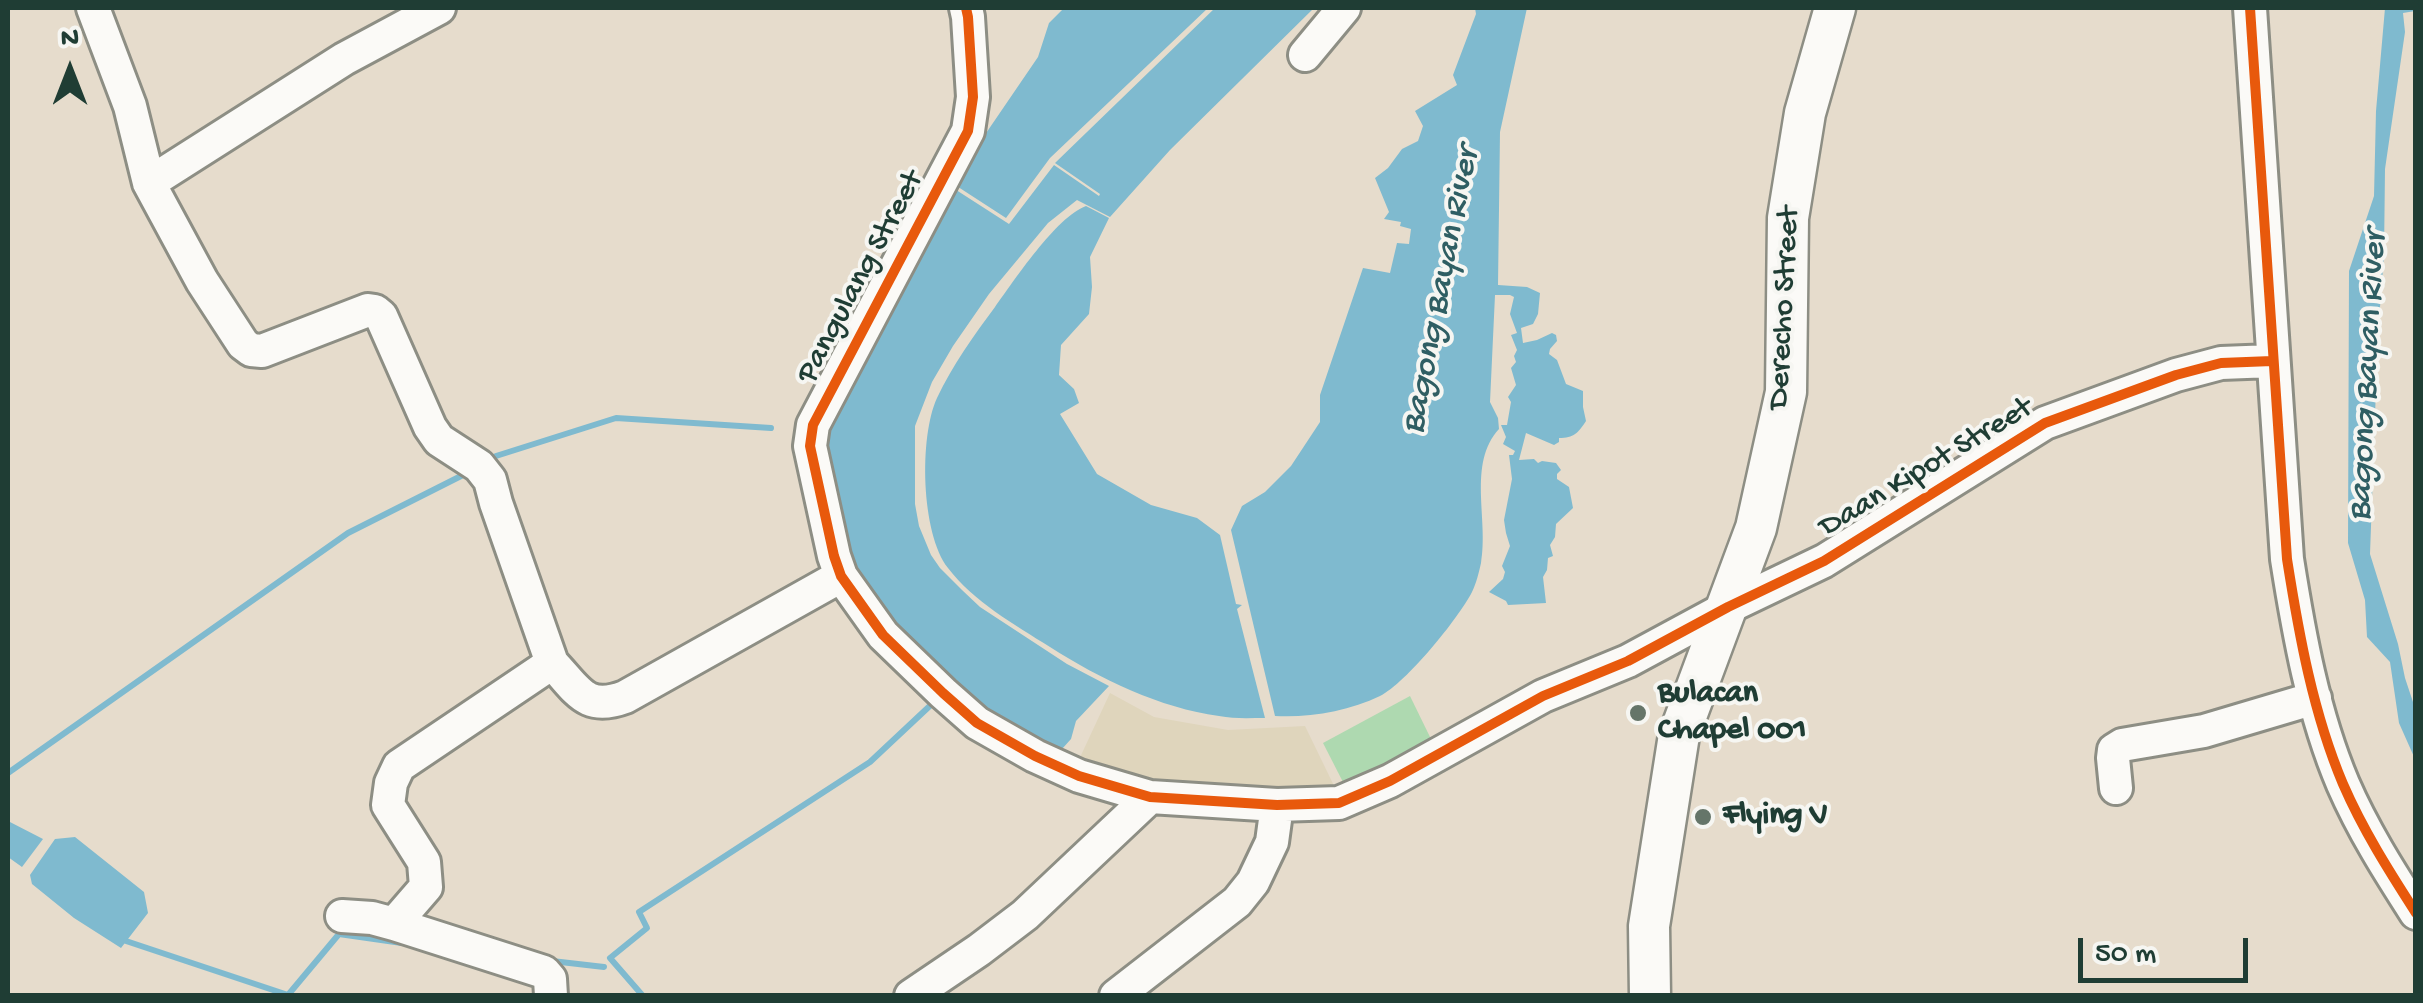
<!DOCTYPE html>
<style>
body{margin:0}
#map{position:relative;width:2423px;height:1003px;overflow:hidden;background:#e6dccc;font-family:"Gochi Hand",sans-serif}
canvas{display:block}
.frame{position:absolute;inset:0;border:10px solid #1f3d34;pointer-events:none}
.north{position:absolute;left:20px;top:20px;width:100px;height:100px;-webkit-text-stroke:8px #f6f6f2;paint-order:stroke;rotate:0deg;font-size:28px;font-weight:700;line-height:40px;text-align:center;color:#1f3d34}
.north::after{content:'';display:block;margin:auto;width:35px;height:45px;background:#1f3d34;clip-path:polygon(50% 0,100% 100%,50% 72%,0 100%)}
.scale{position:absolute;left:2078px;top:938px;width:170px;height:45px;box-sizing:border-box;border:5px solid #1f3d34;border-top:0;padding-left:12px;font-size:30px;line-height:35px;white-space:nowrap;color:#1f3d34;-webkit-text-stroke:8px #f6f6f2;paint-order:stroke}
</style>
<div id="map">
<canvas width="2423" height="1003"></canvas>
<div class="frame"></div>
<div class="north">N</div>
<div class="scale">50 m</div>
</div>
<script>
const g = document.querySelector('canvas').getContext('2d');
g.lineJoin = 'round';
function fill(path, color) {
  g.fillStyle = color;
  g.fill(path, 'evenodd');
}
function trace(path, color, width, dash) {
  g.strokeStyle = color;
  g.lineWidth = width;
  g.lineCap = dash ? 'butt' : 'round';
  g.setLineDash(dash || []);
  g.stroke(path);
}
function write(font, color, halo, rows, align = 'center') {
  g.font = font + ' "Gochi Hand",sans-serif';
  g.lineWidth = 8;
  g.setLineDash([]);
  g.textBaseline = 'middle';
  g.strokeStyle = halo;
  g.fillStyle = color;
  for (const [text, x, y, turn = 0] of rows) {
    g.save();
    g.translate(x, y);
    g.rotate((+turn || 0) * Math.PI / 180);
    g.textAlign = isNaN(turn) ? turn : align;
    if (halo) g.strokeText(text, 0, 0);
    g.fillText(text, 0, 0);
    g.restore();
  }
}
const built = new Path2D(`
 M 1110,693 L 1154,717 L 1228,730 L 1305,726 L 1338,794 L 1159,792 L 1076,766 Z`);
const green = new Path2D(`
 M 1410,696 L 1431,739 L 1345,786 L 1323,743 Z`);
const water = new Path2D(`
 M 1064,8 L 1208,8 L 1050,158 L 1006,218 L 952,183 L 1038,57 L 1049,23 Z
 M 1215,8 L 1314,8 L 1170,150 L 1110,217 L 1077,200 L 1048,223 L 989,294 L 953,346 L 932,382 L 915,426 L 915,504 L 919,526 L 931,555 L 940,568 L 962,590 L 980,607 L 1067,664 L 1109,686 L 1076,721 L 1071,739 L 1053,759 L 974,701 L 883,623 L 840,547 L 813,432 L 950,186 L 1009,224 L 1054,165 L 1099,196 L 1100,194 L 1055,163 Z
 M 1475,8 L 1527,8 L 1500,132 L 1498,285 L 1527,287 L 1540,293 L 1538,314 L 1533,324 L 1521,328 L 1523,343 L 1537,340 L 1552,333 L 1556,335 L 1557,341 L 1550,349 L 1549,354 L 1557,360 L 1566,384 L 1583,391 L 1583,407 L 1586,421 C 1578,433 1574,438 1559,438 L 1559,442 L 1554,445 L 1526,433 L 1519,460 L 1534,459 L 1538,463 L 1542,461 L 1556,463 L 1561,470 L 1557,474 L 1557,479 L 1569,487 L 1573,508 L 1556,524 L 1555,537 L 1550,545 L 1553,556 L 1548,558 L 1547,570 L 1543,577 L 1546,603 L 1508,605 L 1506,601 L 1489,592 L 1503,579 L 1505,572 L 1502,566 L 1510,546 L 1506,533 L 1504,520 L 1512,479 L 1509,455 L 1513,455 L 1515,451 L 1503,444 L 1506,437 L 1501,425 L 1507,425 L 1511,402 L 1508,397 L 1516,385 L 1511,368 L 1516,362 L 1514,356 L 1517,350 L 1511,335 L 1517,333 L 1510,314 L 1514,297 L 1510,295 L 1495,295 L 1490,402 L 1498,418 L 1499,429 C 1467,464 1489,519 1481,563 C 1479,572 1476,584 1472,592 C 1458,619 1406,683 1380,696 C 1349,711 1309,718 1275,716 L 1231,530 L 1242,506 L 1265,492 L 1291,466 L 1320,422 L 1320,395 L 1363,268 L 1390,273 L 1397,243 L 1409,244 L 1411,229 L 1400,226 L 1401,222 L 1384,219 L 1389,212 L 1375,178 L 1388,168 L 1402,149 L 1418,141 L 1423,126 L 1415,111 L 1457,85 L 1453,75 L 1476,14 Z
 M 2385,8 L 2414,8 L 2415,11 L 2403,13 L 2405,32 L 2385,169 L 2384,255 L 2378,333 L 2370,554 L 2398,644 L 2405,678 L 2415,708 L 2415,759 L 2399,723 L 2390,662 L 2367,637 L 2365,600 L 2348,543 L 2349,271 L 2374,196 L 2376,111 Z
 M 1086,206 L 1109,218 L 1090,257 L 1092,287 L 1089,314 L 1061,345 L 1059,375 L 1074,389 L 1079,403 L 1060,414 L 1097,474 L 1151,505 L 1197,518 L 1220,535 L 1236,604 L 1242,605 L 1237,609 L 1265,718 C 1249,718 1234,719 1219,716 C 1160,708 1100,679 1050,647 C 1015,625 973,601 948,568 C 921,533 919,437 937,398 C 952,366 974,335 995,307 C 1014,281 1056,217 1086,206 Z
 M 8,821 L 43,839 L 22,867 L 8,857 Z
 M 75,837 L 144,892 L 148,913 L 121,948 L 74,918 L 32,884 L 30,875 L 55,839 Z`);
const stream = new Path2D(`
 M 496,456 L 616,418 L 771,428
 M 8,773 L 348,533 L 463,475
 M 126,941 L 288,995 L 339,934 L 402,943
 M 552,961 L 604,967
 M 643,996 L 610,958 L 647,928 L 639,912 L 870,762 L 934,702`);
const minor = new Path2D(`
 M 93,8 L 130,106 L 149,183 L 202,281 L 243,344 L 251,350 L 262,351 L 368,310 L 375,311 L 381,316 L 430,427 L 439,440 L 479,466 L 490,480 L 496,503 L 552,663
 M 966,8 L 968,17 L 973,97 L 968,131 L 813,425 L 810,446 L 834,556 L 841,576 L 883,635 L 943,693 L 977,723 L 1035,756 L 1079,776 L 1150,797 L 1277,805 L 1339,803 L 1390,781 L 1543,696 L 1628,661 L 1728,607 L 1824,561 L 2045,423 L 2176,375 L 2221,363 L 2272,361
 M 2250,8 L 2287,559 C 2299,635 2313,713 2343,784 C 2363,830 2389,871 2416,913
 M 1305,55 L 1344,8
 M 149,183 L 344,59 L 439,8
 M 2116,788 L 2113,758 L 2114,750 L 2122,745 L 2204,731 L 2315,698
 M 342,916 L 372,918 L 394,924 L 544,972 L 550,979 L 551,996
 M 394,924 L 426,887 L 424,862 L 388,805 L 391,783 L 399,766 L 552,663 C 578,690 585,712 625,697 L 841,576
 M 911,996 L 979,950 L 1025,915 L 1150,797
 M 1116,996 L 1237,902 L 1253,882 L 1272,842 L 1277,805`);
const major = new Path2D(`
 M 1650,996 L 1649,926 L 1679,735 L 1756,528 L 1786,392 L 1788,218 L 1805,113 L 1835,8`);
const cycleway = new Path2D(`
 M 966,8 L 968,17 L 973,97 L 968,131 L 813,425 L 810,446 L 834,556 L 841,576 L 883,635 L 943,693 L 977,723 L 1035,756 L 1079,776 L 1150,797 L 1277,805 L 1339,803 L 1390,781 L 1543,696 L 1628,661 L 1728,607 L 1824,561 L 2045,423 L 2176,375 L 2221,363 L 2272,361
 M 2250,8 L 2287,559 C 2299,635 2313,713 2343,784 C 2363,830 2389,871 2416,913`);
const markers = [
 [1638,713,10,"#657569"],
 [1703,817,10,"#657569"]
];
const streetNames = [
 ["Pangulang Street",862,278,-62],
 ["Derecho Street",1786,308,-87],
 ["Daan Kipot Street",1927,469,-31]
];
const poiNames = [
 ["Bulacan",1658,695],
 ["Chapel 001",1658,732],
 ["Flying V",1723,817]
];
const waterNames = [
 ["Bagong Bayan River",1443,291,-79],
 ["Bagong Bayan River",2370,376,-87]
];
fill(built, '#dfd5bc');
fill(green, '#aed9b0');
fill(water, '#7fbacf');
trace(stream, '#7fbacf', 6);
trace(minor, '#8d8e84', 38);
trace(major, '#8d8e84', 45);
trace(minor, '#fbfaf7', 32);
trace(major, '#fbfaf7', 40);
trace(cycleway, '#e8590c', 10);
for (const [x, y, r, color] of markers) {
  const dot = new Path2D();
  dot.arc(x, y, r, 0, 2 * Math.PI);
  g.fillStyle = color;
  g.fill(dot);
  trace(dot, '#f6f6f2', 4);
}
write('32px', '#1f3d34', '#f6f6f2', streetNames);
write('bold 32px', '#1f3d34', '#f6f6f2', poiNames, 'left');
write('italic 35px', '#2f5e63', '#f6f6f2', waterNames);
</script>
